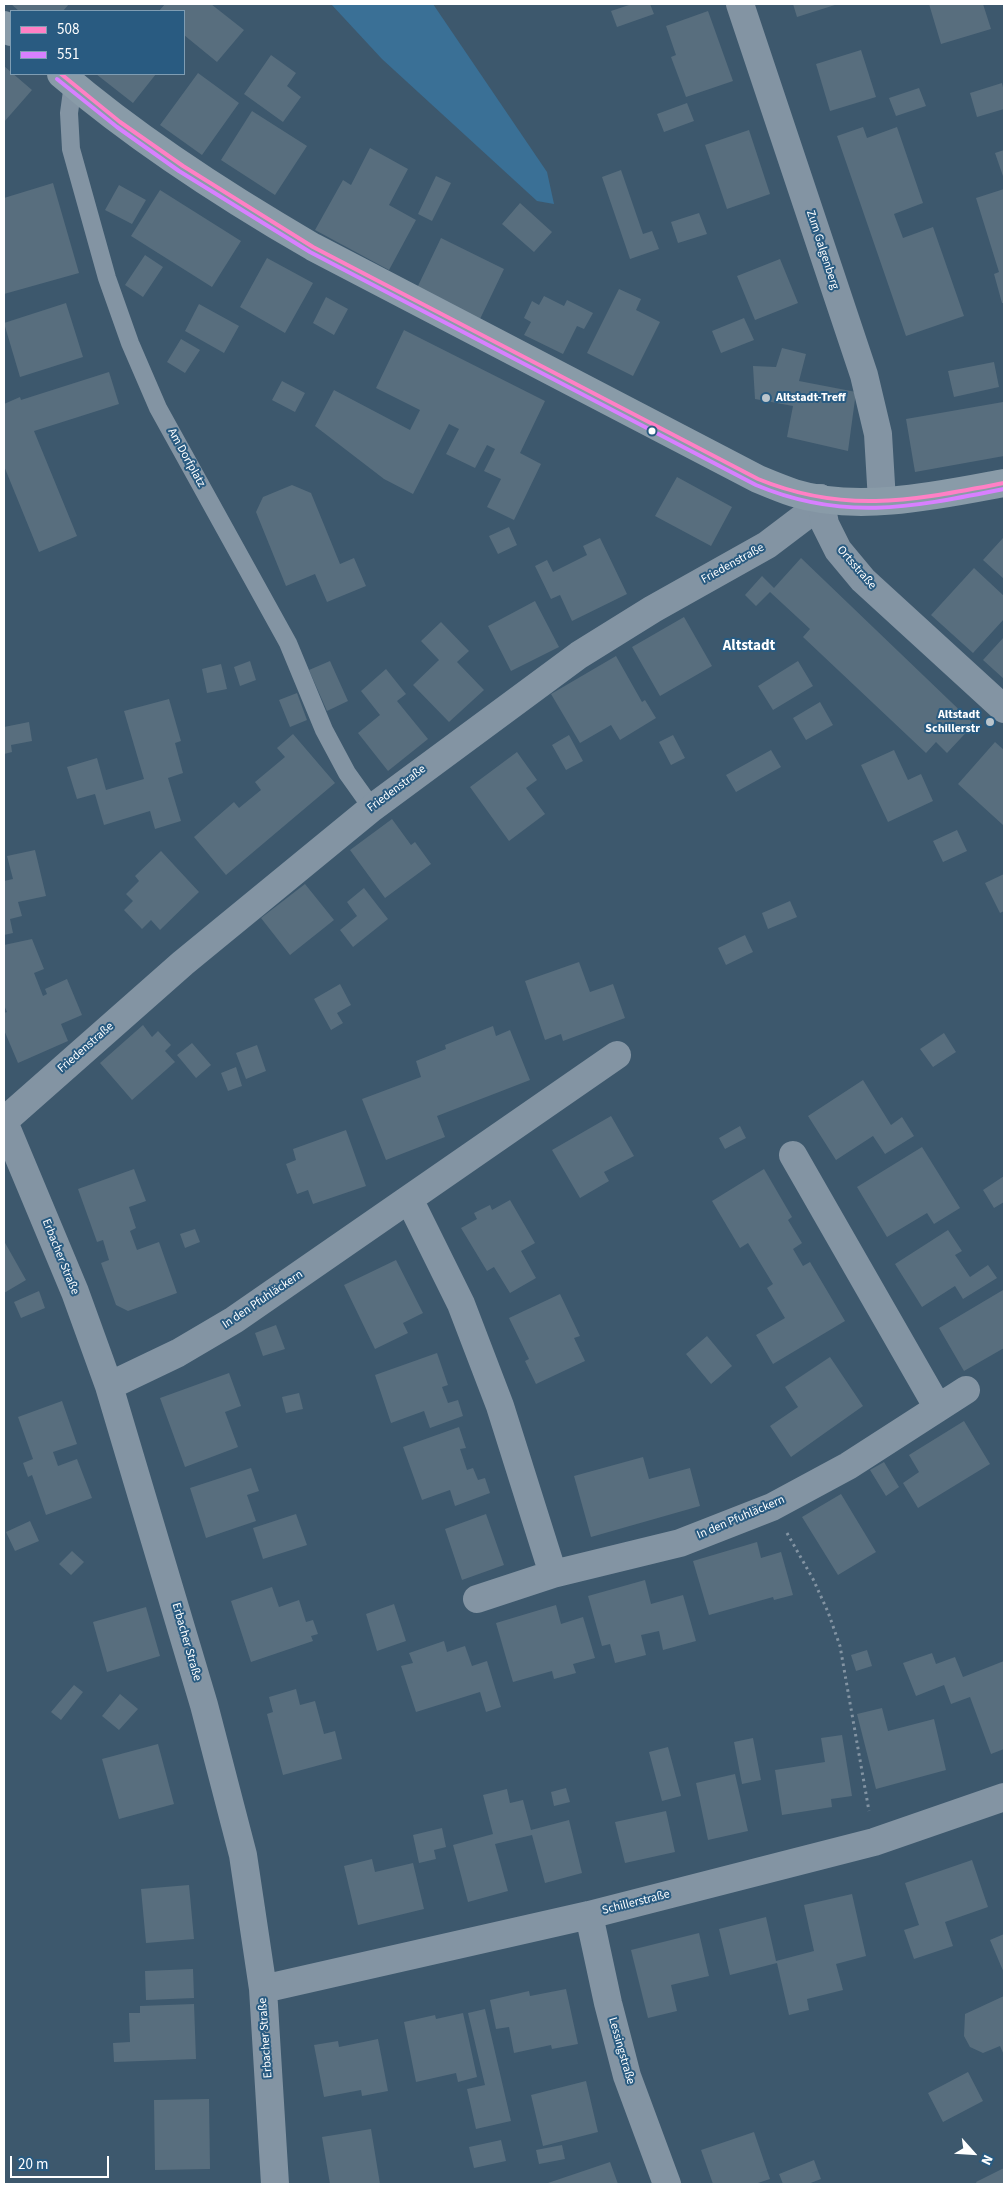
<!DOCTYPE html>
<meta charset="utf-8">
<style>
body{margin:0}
#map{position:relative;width:1008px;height:2188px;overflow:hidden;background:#3d586d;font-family:"Source Sans 3",sans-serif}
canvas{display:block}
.frame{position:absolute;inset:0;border:5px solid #fff;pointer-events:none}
.legend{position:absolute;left:10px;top:10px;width:175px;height:65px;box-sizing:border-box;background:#295b81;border:1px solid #7f9db3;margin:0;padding:6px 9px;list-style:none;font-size:15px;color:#fff}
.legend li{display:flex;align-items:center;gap:10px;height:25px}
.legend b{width:25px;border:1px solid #7f9db3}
.north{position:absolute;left:948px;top:2128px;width:50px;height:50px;-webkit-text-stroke:4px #295b81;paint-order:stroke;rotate:116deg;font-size:14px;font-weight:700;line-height:20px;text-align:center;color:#fff}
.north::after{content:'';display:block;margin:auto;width:18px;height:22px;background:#fff;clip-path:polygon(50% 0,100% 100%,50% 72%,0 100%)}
.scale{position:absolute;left:10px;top:2156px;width:99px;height:22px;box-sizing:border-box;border:2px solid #fff;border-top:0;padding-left:6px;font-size:15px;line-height:18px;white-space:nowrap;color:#fff;-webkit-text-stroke:4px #295b81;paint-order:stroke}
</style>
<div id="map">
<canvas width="1008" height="2188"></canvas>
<div class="frame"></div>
<ul class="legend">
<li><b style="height:6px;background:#ff80c5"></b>508</li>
<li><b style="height:6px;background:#d880ff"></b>551</li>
</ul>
<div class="north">N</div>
<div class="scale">20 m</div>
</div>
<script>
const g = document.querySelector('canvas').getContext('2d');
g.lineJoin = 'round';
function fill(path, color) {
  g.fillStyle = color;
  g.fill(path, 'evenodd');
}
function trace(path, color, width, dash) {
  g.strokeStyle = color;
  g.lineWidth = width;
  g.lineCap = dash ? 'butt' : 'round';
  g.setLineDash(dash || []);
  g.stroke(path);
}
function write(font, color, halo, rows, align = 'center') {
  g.font = font + ' "Source Sans 3",sans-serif';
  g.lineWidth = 4;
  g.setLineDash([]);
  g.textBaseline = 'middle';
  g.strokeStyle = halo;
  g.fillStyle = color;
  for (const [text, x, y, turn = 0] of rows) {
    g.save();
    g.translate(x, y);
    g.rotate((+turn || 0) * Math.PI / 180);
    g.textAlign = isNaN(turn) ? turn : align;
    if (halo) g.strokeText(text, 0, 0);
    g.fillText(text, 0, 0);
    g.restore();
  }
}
const green = new Path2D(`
 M 331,4 L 433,4 L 547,172 L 554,204 L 537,201 L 382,59 Z`);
const building = new Path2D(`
 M 11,4 L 69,4 L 63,11 L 19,11 Z
 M 165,4 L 211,4 L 244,30 L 217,62 L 184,35 L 184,11 L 159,11 Z
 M 632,4 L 650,4 L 654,14 L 617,27 L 611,11 Z
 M 793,4 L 838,4 L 797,17 Z
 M 929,4 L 983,4 L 991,29 L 941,44 Z
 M 708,11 L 733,81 L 686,97 L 671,57 L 676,55 L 666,26 Z
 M 861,50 L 876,97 L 830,111 L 816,64 Z
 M 271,55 L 296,73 L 287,86 L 301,97 L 283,122 L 244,94 Z
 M 4,66 L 32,90 L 4,122 Z
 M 198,73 L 239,103 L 202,155 L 160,125 Z
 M 96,74 L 156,74 L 133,103 Z
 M 1002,83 L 1004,92 L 1004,109 L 977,117 L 970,93 Z
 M 919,88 L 926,106 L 896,116 L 889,98 Z
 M 687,103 L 694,121 L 664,132 L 657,114 Z
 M 252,111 L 307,146 L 275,195 L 221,160 Z
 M 863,127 L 867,138 L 897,127 L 923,203 L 894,214 L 903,238 L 933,227 L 964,316 L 906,336 L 837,136 Z
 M 749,130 L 770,194 L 727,209 L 705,145 Z
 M 370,148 L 408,169 L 389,205 L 416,220 L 389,270 L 315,230 L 343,180 L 351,185 Z
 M 1004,150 L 1004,179 L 995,153 Z
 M 621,170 L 643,234 L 652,231 L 659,249 L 630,259 L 602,177 Z
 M 436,176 L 451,183 L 432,221 L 418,214 Z
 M 53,183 L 79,273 L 4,294 L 4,198 Z
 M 119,185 L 146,200 L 132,224 L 105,210 Z
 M 1004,189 L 1004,303 L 1002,303 L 994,274 L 999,272 L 976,198 Z
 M 160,190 L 241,241 L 212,287 L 131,236 Z
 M 520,203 L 552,232 L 534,252 L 502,224 Z
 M 699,213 L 707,234 L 678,243 L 671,222 Z
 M 441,238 L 504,269 L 480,319 L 417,288 Z
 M 145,255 L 163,267 L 143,297 L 125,285 Z
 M 267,258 L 313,283 L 285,333 L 240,307 Z
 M 780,259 L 798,303 L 755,320 L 737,276 Z
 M 619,289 L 641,299 L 636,310 L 660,322 L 633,376 L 587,353 Z
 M 544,296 L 564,306 L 567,300 L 593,313 L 584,329 L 577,326 L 563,354 L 524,335 L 531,322 L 524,318 L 532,301 L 539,305 Z
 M 326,297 L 348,309 L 334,335 L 313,323 Z
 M 66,303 L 83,357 L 20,377 L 4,323 Z
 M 199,304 L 239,326 L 224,353 L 185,331 Z
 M 744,318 L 754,340 L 721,353 L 712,331 Z
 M 404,330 L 545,401 L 520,453 L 541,464 L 514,520 L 487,507 L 501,479 L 484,471 L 495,449 L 487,445 L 475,468 L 446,454 L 459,429 L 449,424 L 413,494 L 384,479 L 315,426 L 334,390 L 410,430 L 420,410 L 376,388 Z
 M 181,339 L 200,350 L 185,373 L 167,362 Z
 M 782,348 L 806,354 L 799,381 L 856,392 L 848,451 L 787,437 L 793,406 L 755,399 L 753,366 L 776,367 Z
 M 994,362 L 999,387 L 954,397 L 948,371 Z
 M 109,372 L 119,404 L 34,431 L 77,536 L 39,552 L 4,466 L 4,404 L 20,397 L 21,400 Z
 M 282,381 L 305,393 L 295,412 L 272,400 Z
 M 1003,402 L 1004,456 L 915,472 L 906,419 Z
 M 677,477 L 732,507 L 711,546 L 655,516 Z
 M 292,485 L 311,493 L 340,564 L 354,558 L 366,586 L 327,602 L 315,574 L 286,586 L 256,512 L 263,497 Z
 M 509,527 L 517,545 L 498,554 L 489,536 Z
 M 600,538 L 627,594 L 572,621 L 560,595 L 551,599 L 535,566 L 547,560 L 553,572 L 587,555 L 583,546 Z
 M 1003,538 L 1004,539 L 1004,579 L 983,560 Z
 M 801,558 L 974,724 L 947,753 L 936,742 L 926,753 L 803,637 L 810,629 L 770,592 L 756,606 L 745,595 L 762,576 L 774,588 Z
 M 974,568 L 1004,596 L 1004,619 L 973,653 L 931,615 Z
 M 535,601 L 559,647 L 511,671 L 488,626 Z
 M 684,617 L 712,666 L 660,696 L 632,647 Z
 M 441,622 L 469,651 L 457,662 L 484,690 L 449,722 L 413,685 L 439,660 L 421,641 Z
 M 1004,637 L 1004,679 L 983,660 Z
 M 616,656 L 642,702 L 645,700 L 656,718 L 620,740 L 611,725 L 580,743 L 551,694 Z
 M 250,661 L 256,680 L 240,686 L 234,667 Z
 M 330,661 L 348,701 L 327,711 L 309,670 Z
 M 798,661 L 813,686 L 773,710 L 758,686 Z
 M 221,664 L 227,689 L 207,693 L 202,669 Z
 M 386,669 L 406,694 L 397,701 L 428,739 L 388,771 L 358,733 L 380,715 L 361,691 Z
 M 297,693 L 307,720 L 290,727 L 279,700 Z
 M 169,699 L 181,741 L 175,743 L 183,773 L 168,778 L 181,821 L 155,829 L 150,811 L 104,825 L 95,794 L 77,799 L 67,767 L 97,758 L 106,790 L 144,779 L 124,711 Z
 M 820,702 L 833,725 L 806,740 L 793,718 Z
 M 29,722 L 32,741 L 11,745 L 12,752 L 4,754 L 4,727 Z
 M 293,734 L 335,783 L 226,875 L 194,837 L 234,802 L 239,808 L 261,790 L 255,782 L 285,757 L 277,748 Z
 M 569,735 L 583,761 L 566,770 L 552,745 Z
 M 673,735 L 685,758 L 671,765 L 659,742 Z
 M 995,742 L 1004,750 L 1003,825 L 958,784 Z
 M 771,750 L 781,767 L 736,792 L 726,775 Z
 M 894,750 L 908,780 L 921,774 L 933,801 L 888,822 L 861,765 Z
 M 517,752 L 537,780 L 526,788 L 545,814 L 509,841 L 470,787 Z
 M 392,819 L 411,845 L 415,842 L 431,864 L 385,898 L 350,850 Z
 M 957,830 L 967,851 L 943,862 L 933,841 Z
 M 35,850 L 46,896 L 18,902 L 22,916 L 10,919 L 13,933 L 4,935 L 4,881 L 13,879 L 7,856 Z
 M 161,851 L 199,892 L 160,930 L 151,920 L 142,929 L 124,910 L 133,901 L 126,894 L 139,881 L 135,876 Z
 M 1004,874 L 1004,911 L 1000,913 L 985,883 Z
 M 305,884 L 334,920 L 290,955 L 261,918 Z
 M 364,888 L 388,919 L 353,947 L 340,930 L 357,916 L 347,902 Z
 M 790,901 L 797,917 L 768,929 L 762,913 Z
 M 745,935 L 753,952 L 726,965 L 718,948 Z
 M 32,939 L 44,969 L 34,973 L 43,996 L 47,994 L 45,989 L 67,979 L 82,1015 L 61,1024 L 68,1041 L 18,1063 L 4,1030 L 4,1013 L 7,1012 L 4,1005 L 4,945 Z
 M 579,962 L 590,992 L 613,984 L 625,1018 L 563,1041 L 561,1034 L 545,1040 L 525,981 Z
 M 340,984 L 351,1005 L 337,1013 L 343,1023 L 331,1030 L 314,999 Z
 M 143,1025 L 152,1037 L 158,1031 L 171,1045 L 165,1051 L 175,1062 L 132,1100 L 100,1063 Z
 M 493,1026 L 496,1036 L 510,1030 L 530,1080 L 437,1116 L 445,1137 L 386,1160 L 362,1099 L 421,1077 L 416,1061 L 446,1049 L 445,1045 Z
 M 944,1033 L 956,1052 L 933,1067 L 920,1049 Z
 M 192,1043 L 211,1065 L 196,1078 L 177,1055 Z
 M 257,1045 L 266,1071 L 246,1079 L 236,1053 Z
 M 236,1067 L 242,1086 L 228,1091 L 221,1073 Z
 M 863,1080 L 891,1125 L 902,1117 L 914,1136 L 885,1154 L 873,1136 L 836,1160 L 808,1116 Z
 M 611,1116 L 634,1156 L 604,1172 L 609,1181 L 580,1198 L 552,1150 Z
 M 740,1126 L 746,1138 L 725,1149 L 719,1138 Z
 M 346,1130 L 366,1186 L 313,1204 L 308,1190 L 297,1194 L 286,1164 L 296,1160 L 293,1149 Z
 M 922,1147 L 960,1208 L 934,1224 L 927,1213 L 887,1237 L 857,1187 Z
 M 134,1169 L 146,1201 L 129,1207 L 136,1228 L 130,1231 L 137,1250 L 159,1242 L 177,1293 L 128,1311 L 116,1305 L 101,1263 L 109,1260 L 103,1240 L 97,1242 L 78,1189 Z
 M 764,1169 L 792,1217 L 788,1220 L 802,1243 L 793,1249 L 803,1266 L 810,1262 L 845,1321 L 773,1364 L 756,1335 L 785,1318 L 767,1288 L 773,1284 L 748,1243 L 740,1248 L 712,1201 Z
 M 1004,1176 L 1004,1202 L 994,1208 L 983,1190 Z
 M 510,1200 L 535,1243 L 521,1251 L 536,1278 L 510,1293 L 494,1267 L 487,1271 L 461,1228 L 477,1219 L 474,1213 L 490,1205 L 492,1210 Z
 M 195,1229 L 200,1242 L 185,1248 L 180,1234 Z
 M 948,1230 L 962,1251 L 955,1255 L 970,1277 L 988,1265 L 997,1278 L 963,1299 L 955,1286 L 922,1307 L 895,1264 Z
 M 4,1241 L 26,1280 L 4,1293 Z
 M 396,1260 L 423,1313 L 403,1323 L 408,1333 L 375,1349 L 344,1285 Z
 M 1003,1290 L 1004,1348 L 964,1371 L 939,1328 Z
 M 39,1291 L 45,1308 L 21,1318 L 14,1302 Z
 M 560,1294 L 580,1336 L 574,1338 L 585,1361 L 536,1384 L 525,1361 L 529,1359 L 509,1318 Z
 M 276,1325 L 285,1349 L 263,1356 L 255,1333 Z
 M 707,1336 L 732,1366 L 711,1384 L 686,1354 Z
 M 437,1353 L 448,1385 L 442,1387 L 448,1403 L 458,1400 L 463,1416 L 430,1428 L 424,1411 L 391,1423 L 375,1375 Z
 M 830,1357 L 863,1406 L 791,1457 L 770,1426 L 798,1407 L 785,1387 Z
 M 229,1373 L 241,1406 L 225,1412 L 238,1447 L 185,1467 L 160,1398 Z
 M 299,1393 L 303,1409 L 286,1413 L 282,1397 Z
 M 62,1401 L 77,1444 L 53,1452 L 58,1466 L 77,1459 L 92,1498 L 46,1515 L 32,1475 L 28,1477 L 23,1463 L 33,1459 L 18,1417 Z
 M 964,1421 L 990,1464 L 918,1508 L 903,1483 L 919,1472 L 909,1455 Z
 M 459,1427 L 466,1448 L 460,1449 L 467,1470 L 473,1468 L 478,1480 L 485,1478 L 490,1493 L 455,1506 L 450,1490 L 422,1500 L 403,1447 Z
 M 643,1457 L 649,1479 L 690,1468 L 700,1506 L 591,1537 L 574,1476 Z
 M 884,1462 L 899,1487 L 886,1496 L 870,1470 Z
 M 251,1468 L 259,1491 L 247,1495 L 256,1521 L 206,1538 L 190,1488 Z
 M 841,1494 L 876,1552 L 838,1575 L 802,1517 Z
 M 296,1514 L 307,1545 L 263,1559 L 253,1528 Z
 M 486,1514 L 504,1565 L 462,1580 L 445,1529 Z
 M 30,1521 L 39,1541 L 15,1551 L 6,1532 Z
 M 757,1542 L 761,1558 L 781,1552 L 793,1595 L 774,1600 L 773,1597 L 709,1615 L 693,1561 Z
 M 72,1551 L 84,1562 L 71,1575 L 59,1564 Z
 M 645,1580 L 651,1604 L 683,1595 L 696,1641 L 663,1650 L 659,1631 L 641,1635 L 646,1655 L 615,1663 L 610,1644 L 602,1646 L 588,1596 Z
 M 272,1587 L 279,1607 L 299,1600 L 306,1622 L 313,1620 L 318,1634 L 311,1636 L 313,1641 L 251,1662 L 231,1601 Z
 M 394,1604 L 406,1641 L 377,1651 L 366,1614 Z
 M 556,1605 L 561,1624 L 583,1617 L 595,1658 L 573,1664 L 576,1673 L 554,1679 L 552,1671 L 513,1682 L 496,1623 Z
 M 146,1607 L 160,1656 L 107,1672 L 93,1622 Z
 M 444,1641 L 447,1652 L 465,1646 L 472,1666 L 487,1661 L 501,1707 L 486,1712 L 480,1692 L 416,1712 L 401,1666 L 413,1663 L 409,1653 Z
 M 867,1650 L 872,1666 L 856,1671 L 851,1655 Z
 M 932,1653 L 936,1664 L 955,1657 L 963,1677 L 1004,1661 L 1004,1749 L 991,1754 L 970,1697 L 951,1704 L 944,1685 L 916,1696 L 903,1663 Z
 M 74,1685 L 83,1692 L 61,1720 L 51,1712 Z
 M 296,1689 L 300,1705 L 315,1701 L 324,1734 L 335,1731 L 342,1759 L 283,1775 L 267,1714 L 273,1712 L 269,1697 Z
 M 120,1694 L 138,1709 L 119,1730 L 102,1716 Z
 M 882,1708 L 888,1731 L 934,1719 L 946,1770 L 876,1789 L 857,1714 Z
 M 842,1735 L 852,1796 L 831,1799 L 832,1807 L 782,1815 L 775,1770 L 825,1762 L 821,1738 Z
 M 753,1738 L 761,1780 L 742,1784 L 734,1742 Z
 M 158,1744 L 174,1804 L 119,1819 L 102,1759 Z
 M 668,1747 L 681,1796 L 662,1801 L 649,1752 Z
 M 735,1774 L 748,1831 L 708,1840 L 696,1783 Z
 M 566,1788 L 570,1802 L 554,1806 L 551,1792 Z
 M 507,1789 L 510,1803 L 523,1800 L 531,1830 L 569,1820 L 582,1873 L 545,1883 L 532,1835 L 495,1844 L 508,1891 L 468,1902 L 453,1845 L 493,1834 L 483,1795 Z
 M 666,1811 L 675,1852 L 625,1863 L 615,1822 Z
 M 442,1828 L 446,1847 L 434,1850 L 436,1859 L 419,1863 L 413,1835 Z
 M 372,1859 L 375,1872 L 413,1863 L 424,1909 L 358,1925 L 344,1866 Z
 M 972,1860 L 988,1907 L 945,1922 L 953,1946 L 914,1959 L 904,1930 L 919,1925 L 905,1883 Z
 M 189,1885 L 194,1939 L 146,1943 L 141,1889 Z
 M 852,1894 L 866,1956 L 836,1964 L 843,1990 L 807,1999 L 809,2010 L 789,2015 L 777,1963 L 730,1975 L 719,1929 L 766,1917 L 776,1961 L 814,1951 L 804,1905 Z
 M 699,1933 L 709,1976 L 671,1985 L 677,2011 L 648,2018 L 631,1950 Z
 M 1004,1934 L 1004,1973 L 990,1940 Z
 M 193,1969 L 194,1998 L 146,2000 L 145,1971 Z
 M 566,1989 L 578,2044 L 552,2049 L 551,2045 L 514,2053 L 509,2027 L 496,2029 L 490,2000 L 529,1991 L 530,1996 Z
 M 1004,1996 L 1004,2055 L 1000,2046 L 983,2053 L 970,2047 L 964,2036 L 965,2014 Z
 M 194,2004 L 196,2059 L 114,2062 L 113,2043 L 130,2042 L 129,2013 L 140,2013 L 140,2006 Z
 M 485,2009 L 511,2121 L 476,2129 L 467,2089 L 485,2085 L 468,2013 Z
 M 463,2013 L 477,2077 L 458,2082 L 456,2073 L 416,2082 L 404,2022 L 435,2015 L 436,2019 Z
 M 378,2039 L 388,2091 L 362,2096 L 361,2090 L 324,2097 L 314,2045 L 338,2041 L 339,2047 Z
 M 968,2072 L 983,2101 L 943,2122 L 928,2093 Z
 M 586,2081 L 598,2132 L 543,2146 L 531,2095 Z
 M 209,2099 L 210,2169 L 155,2170 L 154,2100 Z
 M 371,2129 L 380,2184 L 330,2184 L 322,2137 Z
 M 754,2132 L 770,2179 L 755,2184 L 713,2184 L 701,2150 Z
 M 501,2140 L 506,2161 L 474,2168 L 469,2147 Z
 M 562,2145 L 565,2159 L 539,2164 L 536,2150 Z
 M 814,2160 L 821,2179 L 808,2184 L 783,2184 L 779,2174 Z
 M 610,2162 L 618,2184 L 545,2184 Z
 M 1004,2168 L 1004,2184 L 977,2184 L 976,2182 Z`);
const path = new Path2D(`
 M 787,1533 L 813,1579 L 828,1612 L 840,1646 L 869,1811`);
const service = new Path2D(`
 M 73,84 L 69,113 L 71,149 L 107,278 L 130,343 L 158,408 L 288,643 L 324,730 L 347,773 L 372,808`);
const minor = new Path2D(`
 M 740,4 L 864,375 L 878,434 L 882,501
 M 4,1121 L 183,963 L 372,808 L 579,655 L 653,609 L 767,545 L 804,517 L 820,498
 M 4,1122 L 75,1292 L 109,1386 L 204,1705 L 243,1855 L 263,1989 L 275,2184
 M 793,1155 L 938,1408
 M 410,1201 L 461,1304 L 500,1406 L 553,1574
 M 109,1386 L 178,1353 L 234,1320 L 617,1055
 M 477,1599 L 553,1574 L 680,1543 L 772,1507 L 848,1466 L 966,1390
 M 589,1915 L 608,2003 L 627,2076 L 667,2184
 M 263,1989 L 589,1915 L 874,1842 L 1004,1797`);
const tertiary = new Path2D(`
 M 820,498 L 825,524 L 838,550 L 863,580 L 1004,709`);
const secondary = new Path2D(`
 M 4,25 L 11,32
 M 61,74 C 138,140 225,196 313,247 L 758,479 C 770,484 782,489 794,493 C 858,513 940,495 1004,483`);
const bus1 = new Path2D(`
 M 61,74 L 120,122 L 183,166 L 313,247 L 758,479 C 846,515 914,500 1004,483`);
const bus2 = new Path2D(`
 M 57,79 L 117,127 L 179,171 L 310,252 L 756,485 C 844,522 913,507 1004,489`);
const markers = [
 [766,398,5,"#bbc5cc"],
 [652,431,4.5,"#fff"],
 [990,722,5,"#bbc5cc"]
];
const streetNames = [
 ["Zum Galgenberg",822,250,72],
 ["Am Dorfplatz",186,458,61],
 ["Friedenstraße",733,564,-29],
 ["Ortsstraße",856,568,49],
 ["Friedenstraße",397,789,-37],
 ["Friedenstraße",86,1048,-41],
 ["Erbacher Straße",60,1257,68],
 ["In den Pfuhläckern",263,1300,-34],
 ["In den Pfuhläckern",741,1518,-23],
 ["Erbacher Straße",186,1642,74],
 ["Schillerstraße",636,1903,-14],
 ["Erbacher Straße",266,2038,-94],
 ["Lessingstraße",621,2051,74]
];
const poiNames = [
 ["Altstadt-Treff",776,398],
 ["Altstadt",980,715,"right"],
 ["Schillerstr",980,729,"right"]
];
const quarterNames = [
 ["Altstadt",749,647]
];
fill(green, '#3a7096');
fill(building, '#586e7e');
trace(path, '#8394a3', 3, [2.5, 4]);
trace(service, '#8394a3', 18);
trace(minor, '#8394a3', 28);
trace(tertiary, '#8394a3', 28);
trace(secondary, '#899ba8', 28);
trace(bus1, '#ff80c5', 4);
trace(bus2, '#d880ff', 4);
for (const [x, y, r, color] of markers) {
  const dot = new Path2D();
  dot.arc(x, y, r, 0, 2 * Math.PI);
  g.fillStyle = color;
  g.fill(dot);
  trace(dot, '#295b81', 2);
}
write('12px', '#fff', '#295b81', streetNames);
write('bold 12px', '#fff', '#295b81', poiNames, 'left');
write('bold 15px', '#fff', '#295b81', quarterNames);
</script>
